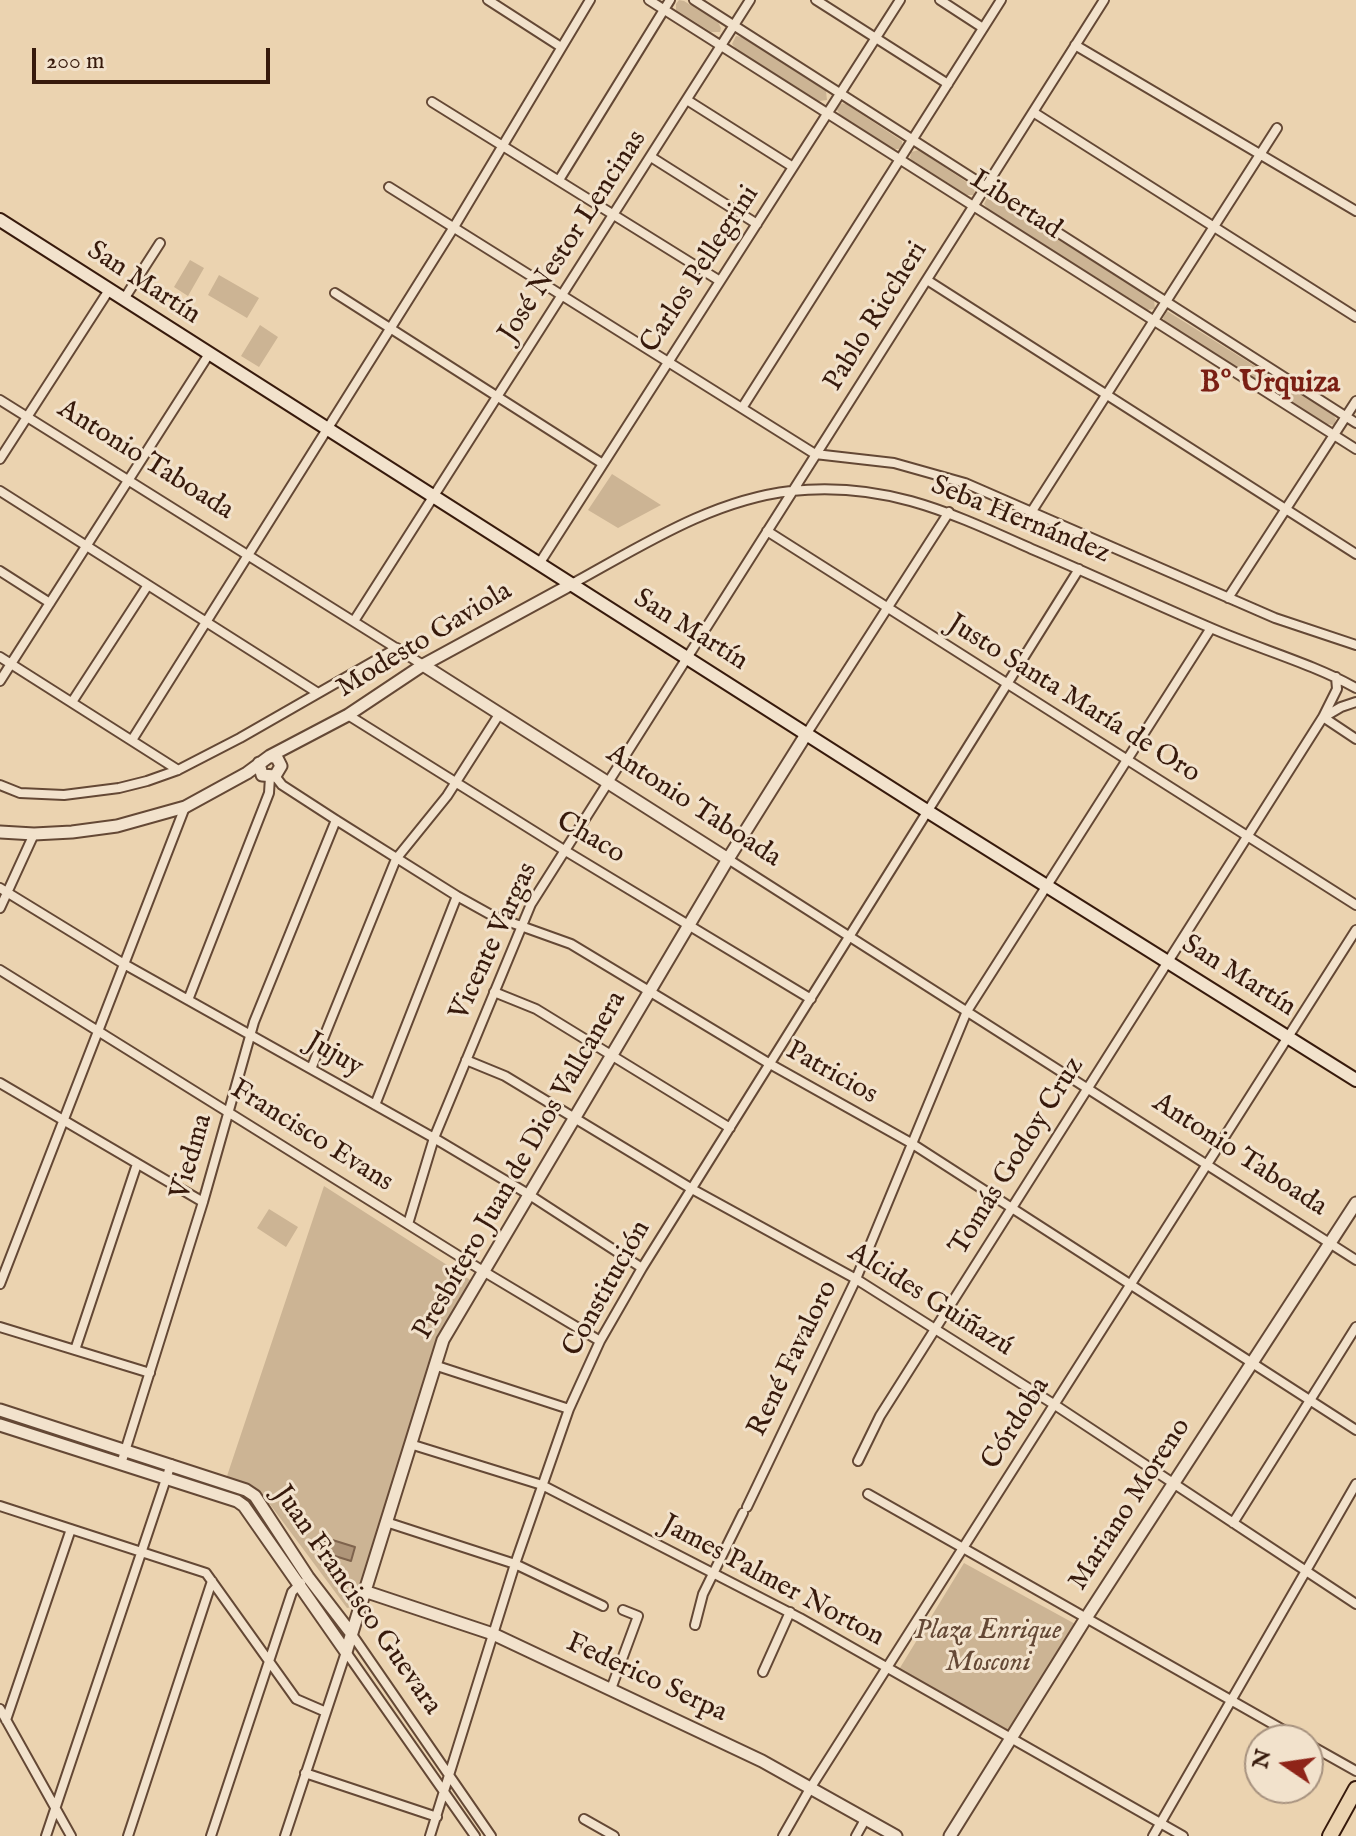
<!DOCTYPE html>
<meta charset="utf-8">
<style>
body{margin:0}
#map{position:relative;width:1356px;height:1836px;overflow:hidden;background:#ebd3b0;font-family:"IM FELL English",serif}
canvas{display:block}
.north{position:absolute;left:1244px;top:1724px;width:80px;height:80px;box-sizing:border-box;background:#f2e2cc;border:2px solid #a7927f;border-radius:50%;rotate:283deg;font-size:22px;font-weight:700;line-height:32px;text-align:center;color:#371a0c}
.north::after{content:'';display:block;margin:auto;width:28px;height:36px;background:#8f2418;clip-path:polygon(50% 0,100% 100%,50% 72%,0 100%)}
.scale{position:absolute;left:32px;top:48px;width:238px;height:36px;box-sizing:border-box;border:4px solid #371a0c;border-top:0;padding-left:10px;font-size:24px;line-height:28px;white-space:nowrap;color:#371a0c;-webkit-text-stroke:6px #f2e2cc;paint-order:stroke}
</style>
<div id="map">
<canvas width="1356" height="1836"></canvas>
<div class="north">N</div>
<div class="scale">200 m</div>
</div>
<script>
const g = document.querySelector('canvas').getContext('2d');
g.lineJoin = 'round';
function fill(path, color) {
  g.fillStyle = color;
  g.fill(path, 'evenodd');
}
function trace(path, color, width, dash) {
  g.strokeStyle = color;
  g.lineWidth = width;
  g.lineCap = dash ? 'butt' : 'round';
  g.setLineDash(dash || []);
  g.stroke(path);
}
function write(font, color, halo, rows, align = 'center') {
  g.font = font + ' "IM FELL English",serif';
  g.lineWidth = 6;
  g.setLineDash([]);
  g.textBaseline = 'middle';
  g.strokeStyle = halo;
  g.fillStyle = color;
  for (const [text, x, y, turn = 0] of rows) {
    g.save();
    g.translate(x, y);
    g.rotate((+turn || 0) * Math.PI / 180);
    g.textAlign = isNaN(turn) ? turn : align;
    if (halo) g.strokeText(text, 0, 0);
    g.fillText(text, 0, 0);
    g.restore();
  }
}
const green = new Path2D(`
 M 679,0 L 684,1 L 718,22 L 721,28 L 720,32 L 711,32 L 676,10 L 676,4 Z
 M 736,36 L 742,37 L 826,91 L 827,100 L 819,101 L 737,50 L 732,44 Z
 M 840,103 L 846,104 L 902,141 L 902,149 L 893,149 L 840,115 L 836,108 Z
 M 919,150 L 974,187 L 975,195 L 967,195 L 913,161 L 910,158 L 911,152 Z
 M 987,198 L 992,198 L 1154,300 L 1155,309 L 1147,310 L 988,209 L 984,204 Z
 M 190,260 L 204,268 L 188,296 L 174,287 Z
 M 219,275 L 259,298 L 247,318 L 208,295 Z
 M 1167,311 L 1333,415 L 1336,419 L 1334,425 L 1326,424 L 1165,322 L 1163,318 Z
 M 260,325 L 278,337 L 259,367 L 241,356 Z
 M 612,474 L 661,505 L 618,528 L 588,510 Z
 M 324,1186 L 472,1281 L 438,1335 L 353,1607 L 347,1608 L 260,1491 L 226,1479 Z
 M 269,1209 L 298,1227 L 286,1247 L 257,1228 Z
 M 964,1563 L 1077,1625 L 1010,1733 L 898,1671 Z`);
const water = new Path2D(`
 M 326,1538 L 355,1547 L 351,1561 L 322,1552 Z`);
const minor = new Path2D(`
 M 488,0 L 561,47
 M 649,0 L 1356,449
 M 694,0 L 1356,423
 M 816,0 L 948,84
 M 940,0 L 983,28
 M 1075,45 L 1356,211
 M 687,100 L 793,167
 M 432,102 L 720,281
 M 1033,112 L 1356,317
 M 651,157 L 757,224
 M 559,180 L 670,0
 M 389,187 L 815,454 L 894,463 L 965,483 L 1275,618 L 1356,645
 M 927,280 L 1356,554
 M 335,293 L 603,464
 M 124,299 L 160,243
 M 0,400 L 423,665
 M 742,408 L 1001,0
 M 0,459 L 109,290
 M 0,491 L 318,693
 M 1032,511 L 1277,128
 M 767,531 L 1356,905
 M 539,564 L 900,0
 M 0,571 L 50,603
 M 570,585 C 640,547 711,500 791,491 C 886,481 951,513 1034,550 C 1093,575 1152,603 1211,628 C 1259,649 1311,663 1356,688
 M 1228,598 L 1356,401
 M 354,621 L 750,0
 M 0,657 L 178,770
 M 0,681 L 209,354
 M 72,702 L 148,585
 M 348,715 L 564,850 L 811,999
 M 1323,717 L 1356,739
 M 1324,717 L 1341,707 L 1356,702
 M 807,733 L 949,512
 M 132,740 L 454,227 L 590,0
 M 275,776 L 282,785 L 336,820 L 457,896 L 493,916 L 571,944 L 770,1064 L 911,1143 L 1356,1430
 M 0,785 L 20,793 L 64,795 L 119,788 L 147,781 L 178,770 L 240,738 L 397,648
 M 728,859 L 1356,1260
 M 0,888 L 124,964 L 434,1138 L 528,1194 L 642,1268
 M 0,908 L 34,834
 M 0,970 L 483,1271 L 600,1341
 M 494,992 L 536,1009 L 730,1128
 M 188,1000 L 269,793 L 270,777
 M 466,1060 L 505,1076 L 692,1189 L 856,1279 L 1055,1405 L 1356,1604
 M 311,1069 L 396,859 L 447,796 L 500,713
 M 0,1083 L 203,1202
 M 375,1105 L 457,896
 M 408,1224 L 434,1138 L 531,904 L 1104,0
 M 0,1284 L 185,807
 M 0,1327 L 150,1373
 M 75,1350 L 137,1164
 M 434,1365 L 569,1409
 M 410,1444 L 542,1485 L 800,1618 L 1183,1836
 M 858,1461 L 880,1416 L 1323,717 L 1337,689 L 1336,677
 M 121,1464 L 203,1202 L 254,1022 L 336,820
 M 868,1494 L 1301,1740
 M 0,1506 L 206,1573 L 296,1699 L 326,1712
 M 747,1507 L 856,1279 L 967,1011 L 1211,628
 M 386,1522 L 515,1564 L 603,1606
 M 1233,1523 L 1356,1327
 M 695,1625 L 703,1594 L 743,1513
 M 351,1633 L 491,1836
 M 346,1652 L 475,1836
 M 763,1672 L 790,1612
 M 611,1689 L 638,1616 L 623,1610
 M 0,1709 L 71,1836
 M 6,1720 L 71,1529
 M 1308,1744 L 1356,1771
 M 305,1773 L 437,1817
 M 584,1819 L 614,1836
 M 46,1836 L 171,1464
 M 128,1836 L 212,1581
 M 211,1836 L 292,1592 L 301,1583
 M 285,1836 L 346,1652
 M 430,1836 L 515,1564 L 569,1409 L 600,1341 L 642,1268 L 1079,569
 M 783,1836 L 811,1787 L 1356,930
 M 856,1836 L 866,1818
 M 1153,1836 L 1356,1484`);
const tertiary = new Path2D(`
 M 423,665 L 728,859
 M 259,763 L 262,775 L 275,776 L 281,766 L 277,758 L 270,756
 M 0,832 L 34,834 L 72,832 L 117,826 L 185,807 L 247,773 L 270,756 L 348,715 L 423,665 L 570,585
 M 0,1410 L 246,1490 L 255,1496 L 308,1577 L 351,1633
 M 0,1425 L 237,1501 L 244,1506 L 346,1652
 M 364,1591 L 493,1634 L 762,1761 L 896,1836
 M 346,1652 L 443,1340 L 728,859 L 807,733
 M 950,1836 L 1086,1618 L 1356,1203`);
const secondary = new Path2D(`
 M 0,220 L 927,811 L 1356,1080`);
const primary = new Path2D(`
 M 1330,1836 L 1356,1789`);
const streetNames = [
 ["Libertad",1015,206,33],
 ["José Nestor Lencinas",574,237,-57],
 ["Carlos Pellegrini",701,270,-57],
 ["San Martín",143,284,33],
 ["Pablo Riccheri",877,317,-58],
 ["Antonio Taboada",145,461,32],
 ["Seba Hernández",1020,521,22],
 ["San Martín",690,631,32],
 ["Modesto Gaviola",425,641,-31],
 ["Justo Santa María de Oro",1073,700,32],
 ["Antonio Taboada",693,807,33],
 ["Chaco",590,839,31],
 ["Vicente Vargas",495,942,-65],
 ["San Martín",1238,977,32],
 ["Jujuy",334,1056,30],
 ["Patricios",831,1074,29],
 ["Francisco Evans",311,1137,32],
 ["Antonio Taboada",1239,1156,33],
 ["Viedma",193,1157,-74],
 ["Tomás Godoy Cruz",1018,1157,-58],
 ["Presbítero Juan de Dios Vallcanera",521,1166,-60],
 ["Constitución",608,1289,-61],
 ["Alcides Guiñazú",930,1301,32],
 ["René Favaloro",794,1359,-64],
 ["Córdoba",1017,1424,-58],
 ["Mariano Moreno",1131,1505,-57],
 ["James Palmer Norton",772,1582,28],
 ["Juan Francisco Guevara",356,1601,55],
 ["Federico Serpa",646,1679,25]
];
const parkNames = [
 ["Plaza Enrique",988,1632],
 ["Mosconi",988,1664]
];
const neighbourhoodNames = [
 ["Bº Urquiza",1270,385]
];
fill(green, '#ccb494');
fill(water, '#ae9478');
trace(water, '#7e634d', 2);
trace(minor, '#644835', 12);
trace(tertiary, '#644835', 15);
trace(secondary, '#371a0c', 16);
trace(primary, '#371a0c', 18);
trace(minor, '#f2e2cc', 8);
trace(tertiary, '#f2e2cc', 11);
trace(secondary, '#f2e2cc', 12);
trace(primary, '#ebd3b0', 14);
write('28px', '#371a0c', '#f2e2cc', streetNames);
write('italic 28px', '#644835', '#f2e2cc', parkNames);
write('bold 30px', '#7a1f14', '#f2e2cc', neighbourhoodNames);
</script>
